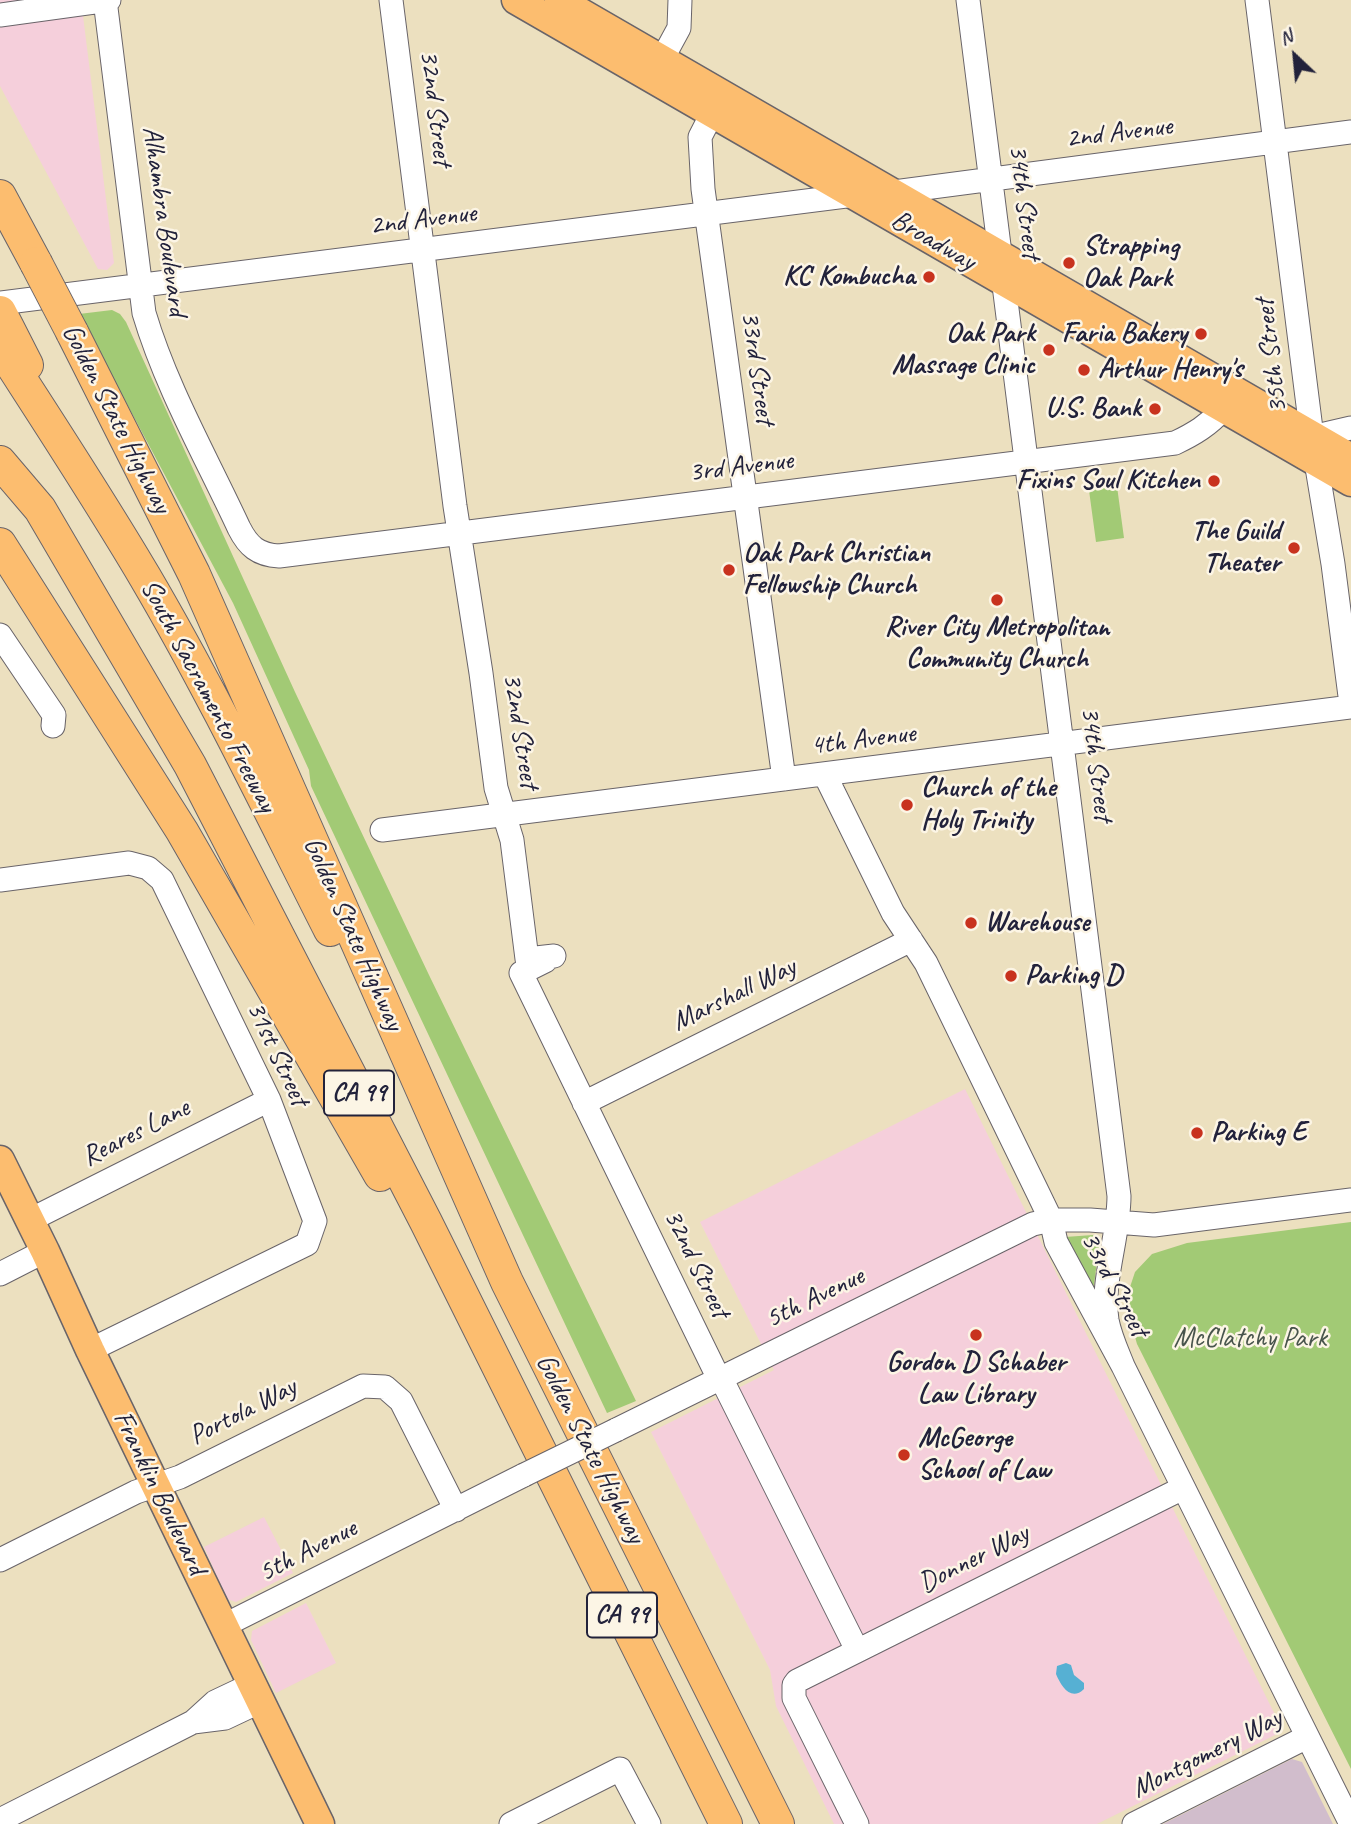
<!DOCTYPE html>
<style>
body{margin:0}
#map{position:relative;width:1351px;height:1824px;overflow:hidden;background:#ece0bf;font-family:Caveat,sans-serif}
canvas{display:block}
.north{position:absolute;left:1260px;top:21px;width:70px;height:70px;-webkit-text-stroke:5px #fcf5e5;paint-order:stroke;rotate:334deg;font-size:19px;font-weight:700;line-height:28px;text-align:center;color:#22223b}
.north::after{content:'';display:block;margin:auto;width:24px;height:32px;background:#22223b;clip-path:polygon(50% 0,100% 100%,50% 72%,0 100%)}
</style>
<div id="map">
<canvas width="1351" height="1824"></canvas>
<div class="north">N</div>
</div>
<script>
const g = document.querySelector('canvas').getContext('2d');
g.lineJoin = 'round';
function fill(path, color) {
  g.fillStyle = color;
  g.fill(path, 'evenodd');
}
function trace(path, color, width, dash) {
  g.strokeStyle = color;
  g.lineWidth = width;
  g.lineCap = dash ? 'butt' : 'round';
  g.setLineDash(dash || []);
  g.stroke(path);
}
function write(font, color, halo, rows, align = 'center') {
  g.font = font + ' Caveat,sans-serif';
  g.lineWidth = 5;
  g.setLineDash([]);
  g.textBaseline = 'middle';
  g.strokeStyle = halo;
  g.fillStyle = color;
  for (const [text, x, y, turn = 0] of rows) {
    g.save();
    g.translate(x, y);
    g.rotate((+turn || 0) * Math.PI / 180);
    g.textAlign = isNaN(turn) ? turn : align;
    if (halo) g.strokeText(text, 0, 0);
    g.fillText(text, 0, 0);
    g.restore();
  }
}
const built = new Path2D(`
 M 0,0 L 81,0 L 114,263 L 107,270 L 98,269 L 0,86 Z
 M 965,1089 L 1283,1731 L 1097,1824 L 834,1824 L 776,1706 L 770,1670 L 651,1432 L 774,1370 L 700,1222 Z
 M 264,1517 L 293,1573 L 236,1602 L 227,1599 L 204,1547 Z
 M 306,1603 L 336,1663 L 276,1693 L 251,1640 L 252,1631 Z`);
const industrial = new Path2D(`
 M 1292,1759 L 1302,1762 L 1333,1824 L 1163,1824 Z`);
const green = new Path2D(`
 M 112,310 L 120,314 L 126,322 L 295,692 L 429,975 L 636,1401 L 607,1413 L 311,786 L 309,770 L 233,603 L 79,314 Z
 M 1116,479 L 1124,538 L 1096,542 L 1088,483 Z
 M 1351,1222 L 1351,1769 L 1137,1344 L 1125,1302 L 1135,1272 L 1152,1254 L 1187,1243 Z
 M 1093,1235 L 1100,1239 L 1093,1292 L 1065,1237 Z`);
const water = new Path2D(`
 M 1066,1663 L 1071,1665 L 1074,1675 L 1084,1683 L 1084,1689 C 1071,1702 1061,1686 1056,1674 L 1057,1666 Z`);
const minor = new Path2D(`
 M 105,0 L 144,313 C 166,387 206,457 239,528 C 248,546 258,555 279,556 L 1175,443 C 1194,434 1209,425 1223,409
 M 391,0 L 455,506 L 481,673 L 496,788 L 512,840 L 527,959 L 554,956
 M 968,0 L 1119,1196 C 1119,1237 1101,1281 1107,1320 C 1110,1336 1117,1351 1123,1366
 M 1257,0 L 1312,437 L 1333,564 L 1351,704
 M 0,15 L 109,0
 M 654,74 L 679,28 L 680,0
 M 719,100 L 700,137 L 703,189 L 784,779
 M 894,192 L 1351,132
 M 0,303 L 854,195
 M 1312,437 L 1351,428
 M 0,635 L 54,715 L 53,726
 M 825,775 L 893,913 L 926,963 L 1039,1195 L 1051,1220 L 1056,1242 L 1123,1366 L 1351,1824
 M 382,830 L 1351,707
 M 0,880 L 129,863 L 148,868 L 162,880 L 269,1100 L 315,1221 L 307,1244 L 90,1350
 M 545,961 L 521,973 L 719,1379
 M 584,1103 L 911,940
 M 30,1220 L 269,1100
 M 0,1274 L 45,1251
 M 721,1378 L 857,1650
 M 616,1430 L 1033,1224 L 1051,1220 L 1090,1220 L 1154,1225 L 1351,1200
 M 0,1560 L 136,1492 L 180,1477 L 363,1386 L 385,1387 L 401,1401 L 456,1510
 M 225,1625 L 524,1475
 M 193,1722 L 225,1718 L 261,1701
 M 0,1820 L 193,1722 L 215,1702 L 253,1684
 M 511,1824 L 620,1769 L 649,1824
 M 857,1824 L 794,1698 L 794,1685 L 797,1681 L 1183,1488
 M 1134,1824 L 1307,1737`);
const major = new Path2D(`
 M 516,0 L 1351,482
 M 559,0 L 1351,458
 M 0,1160 L 45,1251 L 90,1350 L 320,1824`);
const highway = new Path2D(`
 M 0,196 L 36,263
 M 0,312 L 27,365
 M 72,332 L 194,574 L 507,1282 L 778,1824
 M 0,347 C 49,423 99,499 145,577 C 212,691 270,812 330,930
 M 0,462 L 40,509 L 190,765 L 426,1222 L 726,1824
 M 0,544 L 182,831 L 380,1175`);
const minorBridge = new Path2D(`
 M 524,1475 L 616,1430`);
const highwayBridge = new Path2D(`
 M 36,263 L 72,332`);
const markers = [
 [1069,263,7,"#c8321e"],
 [929,277,7,"#c8321e"],
 [1201,334,7,"#c8321e"],
 [1049,350,7,"#c8321e"],
 [1084,370,7,"#c8321e"],
 [1155,409,7,"#c8321e"],
 [1214,481,7,"#c8321e"],
 [1294,548,7,"#c8321e"],
 [729,570,7,"#c8321e"],
 [997,600,7,"#c8321e"],
 [907,805,7,"#c8321e"],
 [971,923,7,"#c8321e"],
 [1011,976,7,"#c8321e"],
 [1197,1133,7,"#c8321e"],
 [976,1335,7,"#c8321e"],
 [904,1455,7,"#c8321e"]
];
const shields = [
 [359,1093,70],
 [622,1615,70]
];
const shieldNames = [
 ["CA 99",359,1093],
 ["CA 99",622,1615]
];
const streetNames = [
 ["32nd Street",435,108,83],
 ["2nd Avenue",1119,133,-7],
 ["34th Street",1024,202,83],
 ["2nd Avenue",423,220,-7],
 ["Alhambra Boulevard",164,221,82],
 ["Broadway",933,241,30],
 ["35th Street",1272,356,-97],
 ["33rd Street",757,368,82],
 ["Golden State Highway",116,419,63],
 ["3rd Avenue",741,467,-7],
 ["South Sacramento Freeway",208,696,62],
 ["32nd Street",520,731,81],
 ["4th Avenue",863,740,-7],
 ["34th Street",1096,764,83],
 ["Golden State Highway",353,934,66],
 ["Marshall Way",734,995,-26],
 ["31st Street",277,1054,65],
 ["Reares Lane",136,1133,-27],
 ["32nd Street",696,1264,64],
 ["33rd Street",1114,1285,62],
 ["5th Avenue",815,1298,-26],
 ["Portola Way",243,1412,-27],
 ["Golden State Highway",590,1449,63],
 ["Franklin Boulevard",159,1493,64],
 ["5th Avenue",308,1551,-27],
 ["Donner Way",974,1559,-27],
 ["Montgomery Way",1207,1754,-27]
];
const poiNames = [
 ["Strapping",1083,247],
 ["Oak Park",1083,279],
 ["KC Kombucha",915,277,"right"],
 ["Oak Park",1035,334,"right"],
 ["Massage Clinic",1035,366,"right"],
 ["Faria Bakery",1187,334,"right"],
 ["Arthur Henry's",1098,370],
 ["U.S. Bank",1141,409,"right"],
 ["Fixins Soul Kitchen",1200,481,"right"],
 ["The Guild",1280,532,"right"],
 ["Theater",1280,564,"right"],
 ["Oak Park Christian",743,554],
 ["Fellowship Church",743,586],
 ["River City Metropolitan",997,628,"center"],
 ["Community Church",997,660,"center"],
 ["Church of the",921,789],
 ["Holy Trinity",921,821],
 ["Warehouse",985,923],
 ["Parking D",1025,976],
 ["Parking E",1211,1133],
 ["Gordon D Schaber",976,1363,"center"],
 ["Law Library",976,1395,"center"],
 ["McGeorge",918,1439],
 ["School of Law",918,1471]
];
const parkNames = [
 ["McClatchy Park",1250,1339]
];
fill(built, '#f5cfdb');
fill(industrial, '#d1bdcc');
fill(green, '#a2ca75');
fill(water, '#56b0d3');
trace(minor, '#696469', 25);
trace(major, '#696469', 31);
trace(highway, '#696469', 34);
trace(minor, '#fff', 23);
trace(major, '#fcbd6f', 28);
trace(highway, '#fcbd6f', 32);
trace(minorBridge, '#696469', 25, []);
trace(highwayBridge, '#696469', 34, []);
trace(minorBridge, '#fff', 23);
trace(highwayBridge, '#fcbd6f', 32);
for (const [x, y, r, color] of markers) {
  const dot = new Path2D();
  dot.arc(x, y, r, 0, 2 * Math.PI);
  g.fillStyle = color;
  g.fill(dot);
  trace(dot, '#fcf5e5', 2.5);
}
for (const [x, y, w] of shields) {
  const box = new Path2D();
  box.roundRect(x - w / 2, y - 22.5, w, 45, 5);
  g.fillStyle = '#fcf5e5';
  g.fill(box);
  trace(box, '#22223b', 2);
}
write('bold 26px', '#22223b', null, shieldNames);
write('28px', '#22223b', '#fcf5e5', streetNames);
write('bold 28px', '#22223b', '#fcf5e5', poiNames, 'left');
write('28px', '#48544c', '#fcf5e5', parkNames);
</script>
